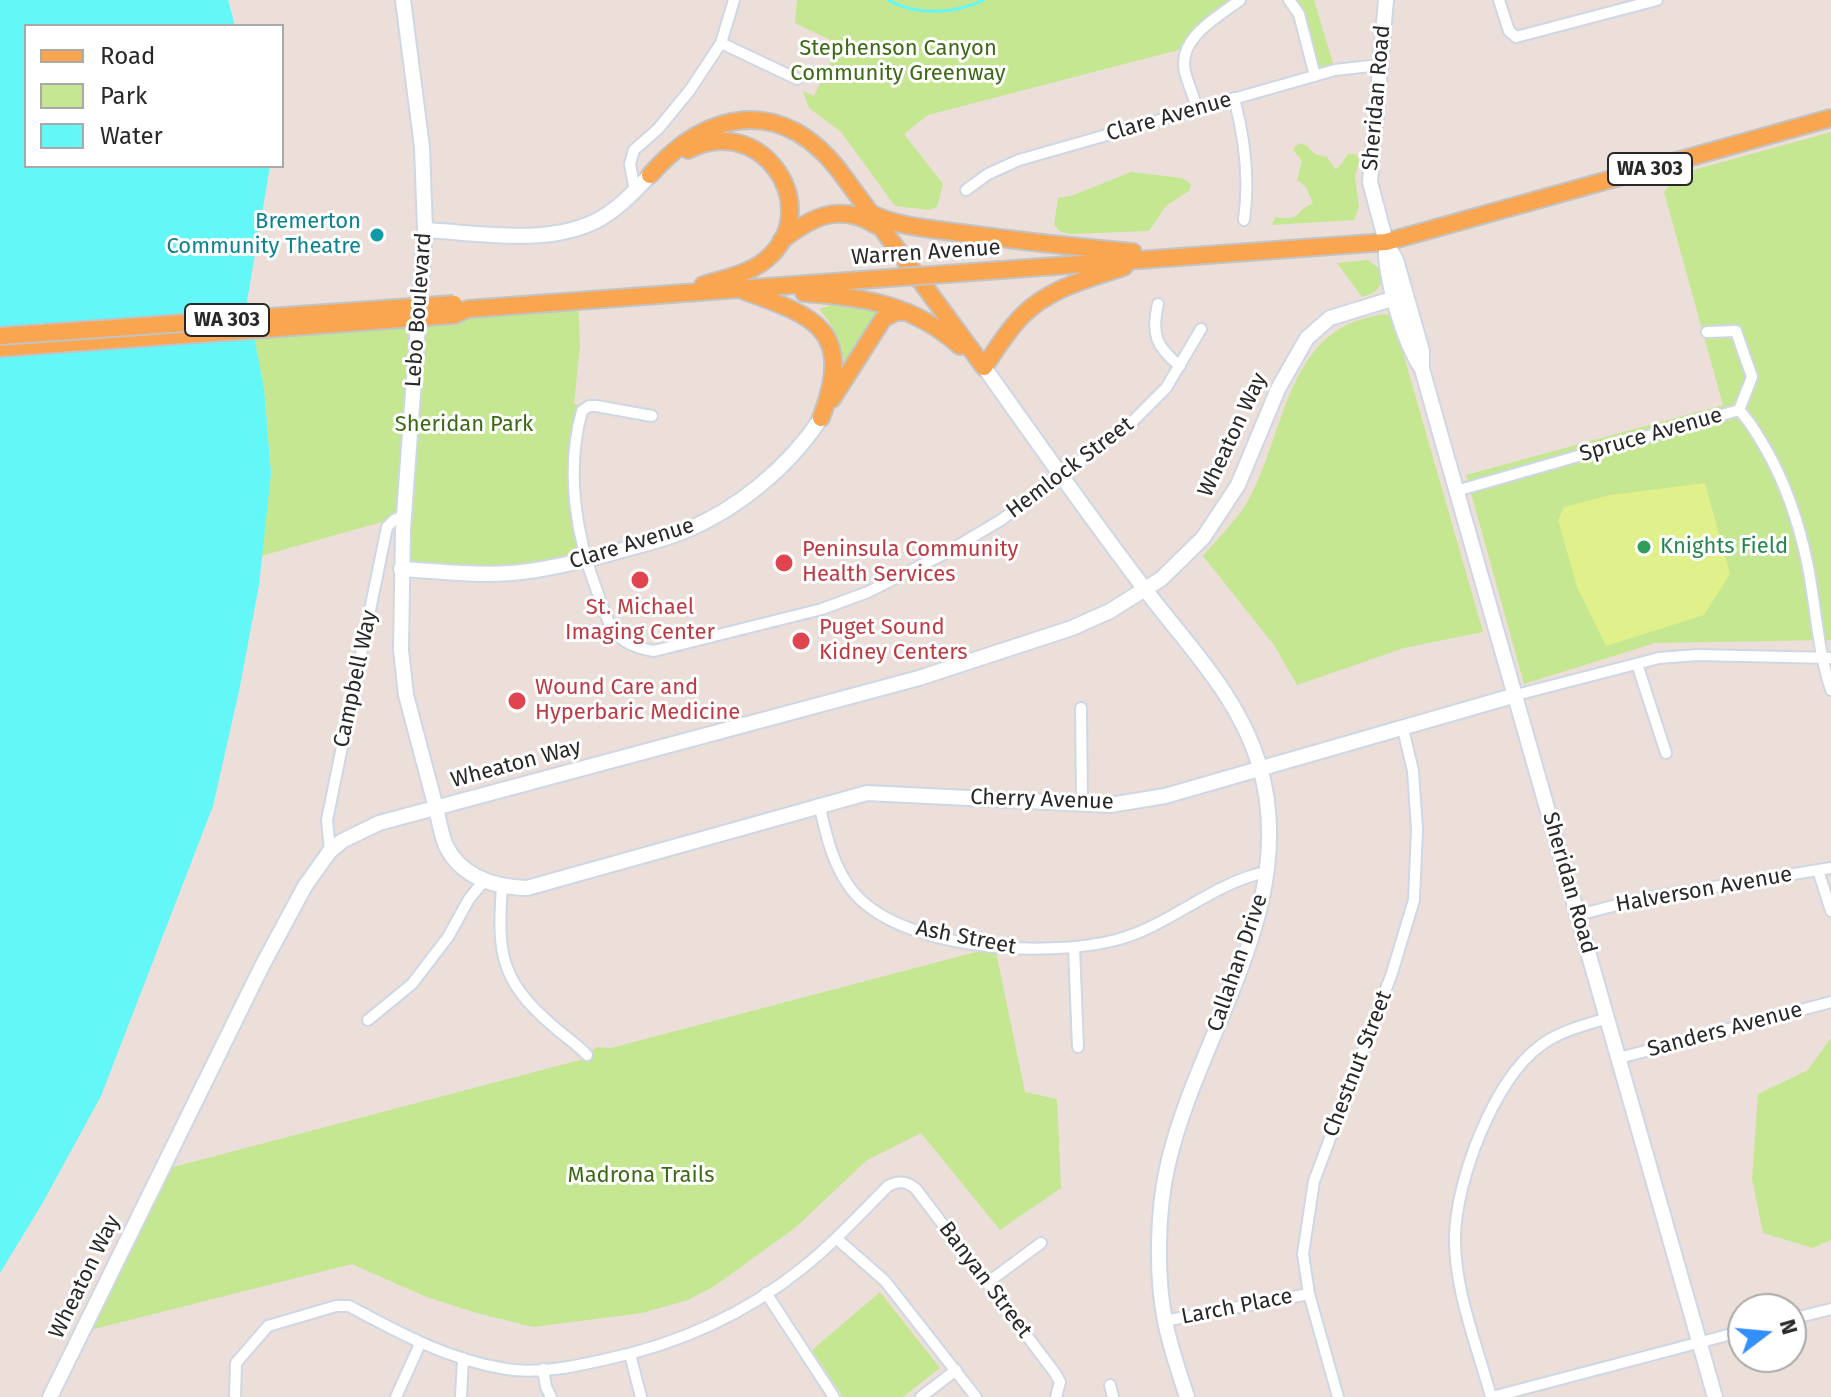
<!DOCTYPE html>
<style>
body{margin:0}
#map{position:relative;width:1831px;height:1397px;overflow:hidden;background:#ecdfd9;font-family:"Fira Sans",sans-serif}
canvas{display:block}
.legend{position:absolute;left:24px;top:24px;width:260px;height:144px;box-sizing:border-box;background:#fff;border:2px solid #a9a9a9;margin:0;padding:10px 14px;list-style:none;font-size:24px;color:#282828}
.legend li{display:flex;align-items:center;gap:16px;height:40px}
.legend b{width:40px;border:2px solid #a9a9a9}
.north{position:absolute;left:1727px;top:1293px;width:80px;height:80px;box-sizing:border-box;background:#fff;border:2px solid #a9a9a9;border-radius:50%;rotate:74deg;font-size:22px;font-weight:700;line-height:32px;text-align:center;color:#282828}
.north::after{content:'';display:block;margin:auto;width:28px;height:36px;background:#338fff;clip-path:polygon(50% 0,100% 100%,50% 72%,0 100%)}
</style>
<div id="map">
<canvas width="1831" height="1397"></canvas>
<ul class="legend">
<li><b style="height:10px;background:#faa550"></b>Road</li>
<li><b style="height:22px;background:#c5e791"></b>Park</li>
<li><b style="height:22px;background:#63f7f7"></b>Water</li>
</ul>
<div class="north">N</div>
</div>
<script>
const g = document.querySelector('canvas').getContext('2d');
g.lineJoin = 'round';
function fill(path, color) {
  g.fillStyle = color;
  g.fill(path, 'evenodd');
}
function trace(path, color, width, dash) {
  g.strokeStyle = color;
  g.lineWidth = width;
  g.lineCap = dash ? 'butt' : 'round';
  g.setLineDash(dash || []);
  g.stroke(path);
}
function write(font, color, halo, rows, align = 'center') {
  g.font = font + ' "Fira Sans",sans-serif';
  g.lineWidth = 6;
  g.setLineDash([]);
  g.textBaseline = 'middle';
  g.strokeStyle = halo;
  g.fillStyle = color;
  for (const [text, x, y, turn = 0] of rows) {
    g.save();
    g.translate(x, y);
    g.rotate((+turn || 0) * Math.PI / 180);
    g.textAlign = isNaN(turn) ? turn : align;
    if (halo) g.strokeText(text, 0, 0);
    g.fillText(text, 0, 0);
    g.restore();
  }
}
const green = new Path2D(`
 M 797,0 L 1240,0 L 1186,48 L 928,115 L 904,134 L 943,184 L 937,207 L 929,210 L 895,206 L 841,132 L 809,108 L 803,91 L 814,96 L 839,44 L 795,23 Z
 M 1289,0 L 1314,0 L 1335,70 L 1315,76 Z
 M 1831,132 L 1831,640 L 1655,643 L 1524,684 L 1466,475 L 1723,405 L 1664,192 L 1679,174 Z
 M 1301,143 L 1307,146 L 1315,154 L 1327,157 L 1335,169 L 1339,167 L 1348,154 L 1356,154 L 1359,161 L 1355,177 L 1359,207 L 1354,220 L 1272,225 L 1275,217 C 1306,222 1293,209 1313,204 L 1306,187 L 1297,180 L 1302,161 L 1294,151 L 1294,147 Z
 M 1131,172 L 1182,178 L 1191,184 L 1189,191 L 1166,206 L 1149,231 L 1071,234 L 1061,232 L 1054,225 L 1058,198 L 1071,196 Z
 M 1368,260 L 1381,270 C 1384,286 1377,293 1362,297 L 1337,263 Z
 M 578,299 L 580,345 L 574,404 L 589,406 L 582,411 L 575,475 L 585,560 L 548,569 L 401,569 L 403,516 L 261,556 L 271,474 L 264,388 L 252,330 Z
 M 834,304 L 863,304 L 882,311 L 840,380 C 841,348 841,334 819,309 Z
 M 1387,314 L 1393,318 L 1483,632 L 1404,648 L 1297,685 L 1274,645 L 1203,556 C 1218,538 1238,519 1249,499 C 1288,427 1286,324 1387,314 Z
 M 995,947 L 1025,1092 L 1057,1099 L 1061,1188 L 1000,1230 L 921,1133 L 867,1160 L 796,1227 L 716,1285 L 688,1300 L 642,1313 L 533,1327 L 477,1313 L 424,1296 L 352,1264 L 82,1332 L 162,1170 L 580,1060 L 597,1047 L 611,1048 Z
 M 1831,1038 L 1831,1240 L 1813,1248 L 1763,1233 L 1752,1179 L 1758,1094 L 1808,1070 Z
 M 880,1292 L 940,1368 L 903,1397 L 843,1397 L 812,1350 Z`);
const pitch = new Path2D(`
 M 1705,483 L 1730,574 L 1704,615 L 1606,646 L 1577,587 L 1558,520 L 1564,507 L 1610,495 Z`);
const water = new Path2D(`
 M 0,0 L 228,0 L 235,26 L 26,26 L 26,166 L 270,166 L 247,301 L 264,388 L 271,474 L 259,585 L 239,691 L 213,806 L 101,1096 L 42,1204 L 0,1273 Z`);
const stream = new Path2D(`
 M 888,0 C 916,16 955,14 984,0`);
const minor = new Path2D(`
 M 1289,0 L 1299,14 L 1315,76
 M 1499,0 L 1509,31 L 1516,37 L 1657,0
 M 721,43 L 797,79
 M 1234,98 C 1245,139 1250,178 1244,220
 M 1197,109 C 1194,96 1188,84 1185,72 C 1177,38 1218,17 1240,0
 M 966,190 L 988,174 L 1019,160 L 1335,70 L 1379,65
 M 635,191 L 630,164 L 634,150 L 658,129 L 690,90 L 721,43 L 734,0
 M 1158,304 C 1151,334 1156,347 1180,366
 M 1739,410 C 1751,422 1758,436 1767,451 C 1786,485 1799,524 1807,562 C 1816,605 1817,648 1831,690
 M 652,416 L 596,406 L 589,406 L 582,411 C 565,471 576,537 598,594 C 602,605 606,618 612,628 C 621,643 637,648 654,651 L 822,609 L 868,592 L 944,554 L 1001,520 L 1130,424 L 1166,388 L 1201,329
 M 1456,491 L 1739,410 L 1752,377 L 1736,331 L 1707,332
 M 1637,664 L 1666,753
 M 1516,695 L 1659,658 L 1697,655 L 1831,658
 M 1081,708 L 1082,804
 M 819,804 C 826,834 832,864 851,889 C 898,951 1047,958 1116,940 C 1170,926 1212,883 1266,872
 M 330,851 L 327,820 L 387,527 L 394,520 L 404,516
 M 1818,870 L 1831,911
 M 502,887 C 497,955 501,981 553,1026 C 564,1036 577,1044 587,1055
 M 1578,915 L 1640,899 L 1831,868
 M 1074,947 L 1078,1047
 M 368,1020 L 412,984 L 448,937 L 469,899 L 483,882
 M 1619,1058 L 1831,1002
 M 836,1238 L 885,1281 L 976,1397
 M 987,1283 L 1041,1243
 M 766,1293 L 834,1397
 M 1791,1319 L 1831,1309
 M 1164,1321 L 1309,1294
 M 630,1354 L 641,1397
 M 543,1369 L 546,1387 L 551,1397
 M 1110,1385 L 1113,1397
 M 235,1397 L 236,1363 L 268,1326 L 336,1306 L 349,1306 C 399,1333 449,1360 506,1369 C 538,1374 572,1367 603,1360 C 676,1345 746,1314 805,1266 C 835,1242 861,1213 888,1186 C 899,1180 907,1181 916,1189 L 1055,1373 L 1060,1382 L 1056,1397
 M 396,1397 L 420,1344
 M 461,1397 L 463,1358
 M 921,1397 L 956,1370
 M 1338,1397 L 1309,1294 L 1303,1254 L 1314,1181 L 1392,973 L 1414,900 L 1417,829 L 1413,771 L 1403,729
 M 1491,1397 C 1477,1345 1454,1290 1455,1236 C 1456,1181 1494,1079 1540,1046 C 1559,1031 1585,1025 1608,1018
 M 1492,1397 L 1743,1331`);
const tertiary = new Path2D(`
 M 425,230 C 481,233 554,247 603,217 C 621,206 636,190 650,175
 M 984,367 C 1037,442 1089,516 1144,588 C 1187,645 1238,695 1259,764 C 1302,905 1198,1033 1168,1164 C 1157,1210 1156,1276 1165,1321 C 1170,1347 1179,1372 1187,1397
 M 401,569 C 438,571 475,576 511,573 C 546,570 579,562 612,553 C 635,546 660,541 682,532 C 737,510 789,467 821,418
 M 436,808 C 439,820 441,834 446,846 C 462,878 494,887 527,888 L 867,793 L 1110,805 L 1165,796 L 1516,695`);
const secondary = new Path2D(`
 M 403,0 L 422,147 L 425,230 L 403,529 L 401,650 L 406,695 L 436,808
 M 1386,0 L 1370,182 L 1386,242 L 1396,260 L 1422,351 L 1422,369 L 1442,440 L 1715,1397
 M 1386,242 C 1384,275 1403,341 1422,369
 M 50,1397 L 262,966 L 305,886 L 330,851 L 342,841 L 379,823 L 919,678 L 1072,628 L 1110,611 L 1161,579 L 1203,538 L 1238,485 L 1278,389 L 1307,338 L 1330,318 L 1395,298`);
const primary = new Path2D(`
 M 688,150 C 759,112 823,203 771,255 C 754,273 726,278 703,285
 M 650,175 C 707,110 780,96 838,169 L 984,367
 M 872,214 C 899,227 933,229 962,233 C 1019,241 1076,247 1133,252
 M 781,241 C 811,217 840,202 876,225
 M 946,274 L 1386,242 L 1831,118
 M 744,291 C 817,317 854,330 821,418
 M 804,293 C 864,297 913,304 960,346
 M 454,315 L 468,309 L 902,277
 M 0,348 L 252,330
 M 984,367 C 996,350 1007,331 1022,316 C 1049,288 1088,279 1124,267
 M 832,399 L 883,319 L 896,312 L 907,312`);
const primaryBridge = new Path2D(`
 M 902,277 L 946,274
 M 252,330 L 454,315
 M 0,336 L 454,304`);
const markers = [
 [377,235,8,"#0f9aa8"],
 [1644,547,8,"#2e9e5b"],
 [784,563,10,"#e0444e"],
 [640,580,10,"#e0444e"],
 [801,641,10,"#e0444e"],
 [517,701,10,"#e0444e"]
];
const shields = [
 [1650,169,84],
 [227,320,84]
];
const shieldNames = [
 ["WA 303",1650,169],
 ["WA 303",227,320]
];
const parkNames = [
 ["Stephenson Canyon",898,49],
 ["Community Greenway",898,74],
 ["Sheridan Park",464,425],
 ["Madrona Trails",641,1176]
];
const streetNames = [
 ["Sheridan Road",1377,98,-85],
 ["Clare Avenue",1169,117,-16],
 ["Warren Avenue",926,253,-4],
 ["Lebo Boulevard",419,310,-86],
 ["Wheaton Way",1233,435,-65],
 ["Spruce Avenue",1651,435,-16],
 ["Hemlock Street",1070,468,-37],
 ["Clare Avenue",632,544,-17],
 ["Campbell Way",356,679,-78],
 ["Wheaton Way",516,764,-15],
 ["Cherry Avenue",1042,800,2],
 ["Sheridan Road",1569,883,74],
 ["Halverson Avenue",1704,890,-10],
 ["Ash Street",966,938,11],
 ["Callahan Drive",1238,963,-71],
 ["Sanders Avenue",1725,1030,-15],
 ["Chestnut Street",1358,1064,-69],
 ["Wheaton Way",85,1277,-64],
 ["Banyan Street",985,1280,53],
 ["Larch Place",1237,1307,-11]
];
const cultureNames = [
 ["Bremerton",361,222],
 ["Community Theatre",361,247]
];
const leisureNames = [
 ["Knights Field",1660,547]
];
const healthNames = [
 ["Peninsula Community",802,550],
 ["Health Services",802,575],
 ["St. Michael",640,608,"center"],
 ["Imaging Center",640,633,"center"],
 ["Puget Sound",819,628],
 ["Kidney Centers",819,653],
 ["Wound Care and",535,688],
 ["Hyperbaric Medicine",535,713]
];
fill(green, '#c5e791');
fill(pitch, '#e0f08b');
fill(water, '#63f7f7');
trace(stream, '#63f7f7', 3);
trace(minor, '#ced7e3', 14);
trace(tertiary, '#ced7e3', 18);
trace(secondary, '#ced7e3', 18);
trace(primary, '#c3c3c3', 20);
trace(minor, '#fff', 10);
trace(tertiary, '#fff', 14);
trace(secondary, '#fff', 14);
trace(primary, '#faa550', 16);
trace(primaryBridge, '#c3c3c3', 20, []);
trace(primaryBridge, '#faa550', 16);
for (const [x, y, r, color] of markers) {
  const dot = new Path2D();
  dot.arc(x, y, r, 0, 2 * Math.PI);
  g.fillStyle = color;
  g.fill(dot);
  trace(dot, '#fff', 3);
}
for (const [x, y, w] of shields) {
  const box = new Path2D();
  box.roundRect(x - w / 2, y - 16, w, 32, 6);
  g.fillStyle = '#fff';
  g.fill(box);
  trace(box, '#282828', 2);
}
write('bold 20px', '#282828', null, shieldNames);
write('22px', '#3d6a14', '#fff', parkNames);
write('22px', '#282828', '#fff', streetNames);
write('22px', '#0d838f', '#fff', cultureNames, 'right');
write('22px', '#27864d', '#fff', leisureNames, 'left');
write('22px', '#be3a42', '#fff', healthNames, 'left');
</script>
